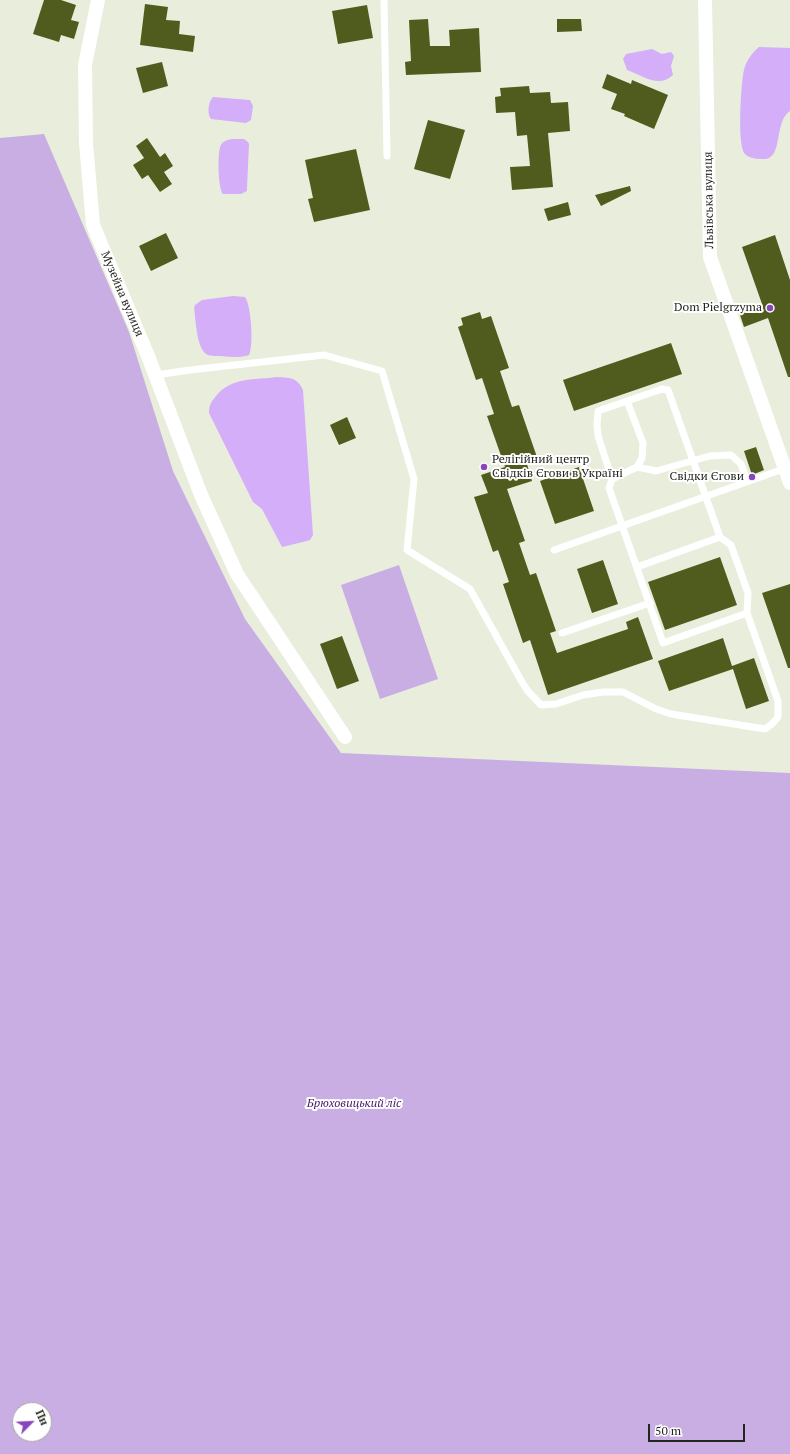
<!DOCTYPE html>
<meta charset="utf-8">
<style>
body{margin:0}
#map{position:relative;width:790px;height:1454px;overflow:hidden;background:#e8eedb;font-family:"PT Serif",serif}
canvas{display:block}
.north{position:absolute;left:12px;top:1402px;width:40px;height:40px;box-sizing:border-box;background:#fff;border:1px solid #a7a8a5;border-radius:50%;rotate:66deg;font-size:11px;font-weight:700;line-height:16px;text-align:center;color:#23251f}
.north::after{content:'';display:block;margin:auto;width:14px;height:18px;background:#8846bb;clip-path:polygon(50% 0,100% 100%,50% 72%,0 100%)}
.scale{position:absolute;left:648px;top:1424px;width:97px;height:18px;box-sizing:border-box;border:2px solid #23251f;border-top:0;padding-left:5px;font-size:12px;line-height:14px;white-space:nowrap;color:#23251f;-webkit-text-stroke:3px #fff;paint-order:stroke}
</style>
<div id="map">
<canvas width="790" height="1454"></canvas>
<div class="north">Пн</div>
<div class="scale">50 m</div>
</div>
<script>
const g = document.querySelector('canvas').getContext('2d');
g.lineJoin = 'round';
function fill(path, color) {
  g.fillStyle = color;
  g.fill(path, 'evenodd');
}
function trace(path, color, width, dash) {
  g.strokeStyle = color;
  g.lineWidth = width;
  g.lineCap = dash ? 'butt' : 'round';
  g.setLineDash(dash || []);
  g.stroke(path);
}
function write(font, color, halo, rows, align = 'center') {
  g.font = font + ' "PT Serif",serif';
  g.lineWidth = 4;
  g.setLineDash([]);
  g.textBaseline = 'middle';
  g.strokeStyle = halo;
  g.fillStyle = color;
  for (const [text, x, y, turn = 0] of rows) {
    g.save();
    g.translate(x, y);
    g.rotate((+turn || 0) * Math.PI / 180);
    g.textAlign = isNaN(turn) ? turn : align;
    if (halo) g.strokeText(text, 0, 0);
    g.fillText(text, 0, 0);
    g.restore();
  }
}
const green = new Path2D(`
 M 44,134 L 129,332 L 173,471 L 245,619 L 341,753 L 790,773 L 790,1454 L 0,1454 L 0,138 ZM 20,1410 L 44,1410 L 44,1434 L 20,1434 Z
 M 399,565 L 438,679 L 380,699 L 341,585 Z`);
const water = new Path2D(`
 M 759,47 L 790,48 L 790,111 C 774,121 783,158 765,159 C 759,159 750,159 745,154 C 737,146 741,82 744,70 C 746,61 752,53 759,47 Z
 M 652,49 L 662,54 L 671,52 L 674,56 L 671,66 L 673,75 C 658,89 642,75 627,70 L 623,59 L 626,54 Z
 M 213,97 L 250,100 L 253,106 L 251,120 L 246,123 L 211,119 C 207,114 208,102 213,97 Z
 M 232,139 L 244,139 L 248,142 L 249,144 L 247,188 L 247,191 L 241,194 L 223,194 C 218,189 217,151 221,145 C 223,141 227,140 232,139 Z
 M 233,296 L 245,297 C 251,304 254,346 249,355 C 240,358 230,357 221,356 C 217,356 211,356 208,355 C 196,350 196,319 194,308 L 195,305 L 202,300 Z
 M 277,377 C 291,378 297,377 303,390 L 313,535 L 310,540 L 307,541 L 282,547 L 262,509 L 253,502 L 209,413 C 209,405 211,402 216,396 C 231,377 255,380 277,377 Z`);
const building = new Path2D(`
 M 44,0 L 61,0 L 76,5 L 71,20 L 79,22 L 74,39 L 61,35 L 59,42 L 33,34 Z
 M 145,4 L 168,7 L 166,20 L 180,21 L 179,34 L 195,36 L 193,52 L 140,45 Z
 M 367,5 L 373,38 L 338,44 L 332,11 Z
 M 428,19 L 430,46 L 450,46 L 449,30 L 479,28 L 481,72 L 406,75 L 405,62 L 411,61 L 409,20 Z
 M 557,19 L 581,19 L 582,31 L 557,32 Z
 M 162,62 L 168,86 L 143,93 L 136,68 Z
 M 607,74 L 631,84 L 632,80 L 668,95 L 654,129 L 624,116 L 625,114 L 611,109 L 617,94 L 602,88 Z
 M 529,86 L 530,93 L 550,92 L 551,103 L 568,102 L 570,131 L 548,133 L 553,187 L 512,190 L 510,167 L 530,166 L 527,135 L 517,136 L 515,112 L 496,113 L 495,97 L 501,96 L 500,88 Z
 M 428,120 L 465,130 L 450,179 L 414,169 Z
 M 147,138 L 160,157 L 165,153 L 173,166 L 164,172 L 172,184 L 160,192 L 148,175 L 142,179 L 133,165 L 144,158 L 136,146 Z
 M 356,149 L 370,210 L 314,222 L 308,199 L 313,198 L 305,160 Z
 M 630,186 L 631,191 L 601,206 L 595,195 Z
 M 568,202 L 571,215 L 548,221 L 544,209 Z
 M 166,233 L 178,258 L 151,271 L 139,246 Z
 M 775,235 L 790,280 L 790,377 L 788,377 L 768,318 L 744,327 L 739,312 L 762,304 L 742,247 Z
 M 480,312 L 482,319 L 491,316 L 509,368 L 500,371 L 512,407 L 519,405 L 538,460 L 527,464 L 532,481 L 507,489 L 525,541 L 519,543 L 530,575 L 536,573 L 556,631 L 550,633 L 557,653 L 628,629 L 626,622 L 638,617 L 653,659 L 548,695 L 530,640 L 523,643 L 503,584 L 509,582 L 498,550 L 493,552 L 474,497 L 488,493 L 481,475 L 505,467 L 487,416 L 494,414 L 482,378 L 476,380 L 458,327 L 463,325 L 461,318 Z
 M 671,343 L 682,374 L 574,411 L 563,380 Z
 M 347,417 L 356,438 L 339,445 L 330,425 Z
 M 756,447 L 764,470 L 752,475 L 744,451 Z
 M 579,467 L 594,511 L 555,524 L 540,481 Z
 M 720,557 L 737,605 L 665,630 L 648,582 Z
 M 603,560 L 618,604 L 592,613 L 577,569 Z
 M 790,584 L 790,668 L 788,668 L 762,593 Z
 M 342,636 L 359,681 L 337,689 L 320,644 Z
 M 723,638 L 732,666 L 754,658 L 769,701 L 746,709 L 733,669 L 669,691 L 658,661 Z`);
const lane = new Path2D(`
 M 384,0 L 387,156
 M 156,375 L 190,370 L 324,355 L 382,371 L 414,479 L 407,550 L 470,589 L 522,682 L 527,690 L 541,705 L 556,704 L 583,695 L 603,692 L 623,692 L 656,709 L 671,714 L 765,729 L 772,724 L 778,717 L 778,701 L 747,613 L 748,593 L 731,545 L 720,537 L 668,390 L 662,389 L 598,411 L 597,425 L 598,436 L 612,479
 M 627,401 L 643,443 L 642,458 L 637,467
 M 554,550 L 786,468
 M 637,567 L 720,537
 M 747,613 L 663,643 L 609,488 L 612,479 L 637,467 L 656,471 L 710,456 L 731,455 L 741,464 L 747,481
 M 562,633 L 650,603`);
const street = new Path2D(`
 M 98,0 L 85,65 L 86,143 L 93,225 L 148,356 L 201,495 L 237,574 L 345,737
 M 705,0 L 710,257 L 790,483`);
const markers = [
 [770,308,4,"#8846bb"],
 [484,467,4,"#8846bb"],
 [752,477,4,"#8846bb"]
];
const streetNames = [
 ["Львівська вулиця",709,200,-91],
 ["Музейна вулиця",122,294,67]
];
const poiNames = [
 ["Dom Pielgrzyma",762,308],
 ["Релігійний центр",492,460,"left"],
 ["Свідків Єгови в Україні",492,474,"left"],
 ["Свідки Єгови",744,477]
];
const parkNames = [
 ["Брюховицький ліс",354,1104]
];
fill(green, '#c9aee4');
fill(water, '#d4aef9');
fill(building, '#505c1d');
trace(lane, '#fff', 7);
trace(street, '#fff', 14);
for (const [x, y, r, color] of markers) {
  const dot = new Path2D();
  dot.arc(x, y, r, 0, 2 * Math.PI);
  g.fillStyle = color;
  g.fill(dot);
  trace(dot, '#fff', 1.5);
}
write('12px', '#23251f', '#fff', streetNames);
write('12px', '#23251f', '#fff', poiNames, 'right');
write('italic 12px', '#49166c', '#fff', parkNames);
</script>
